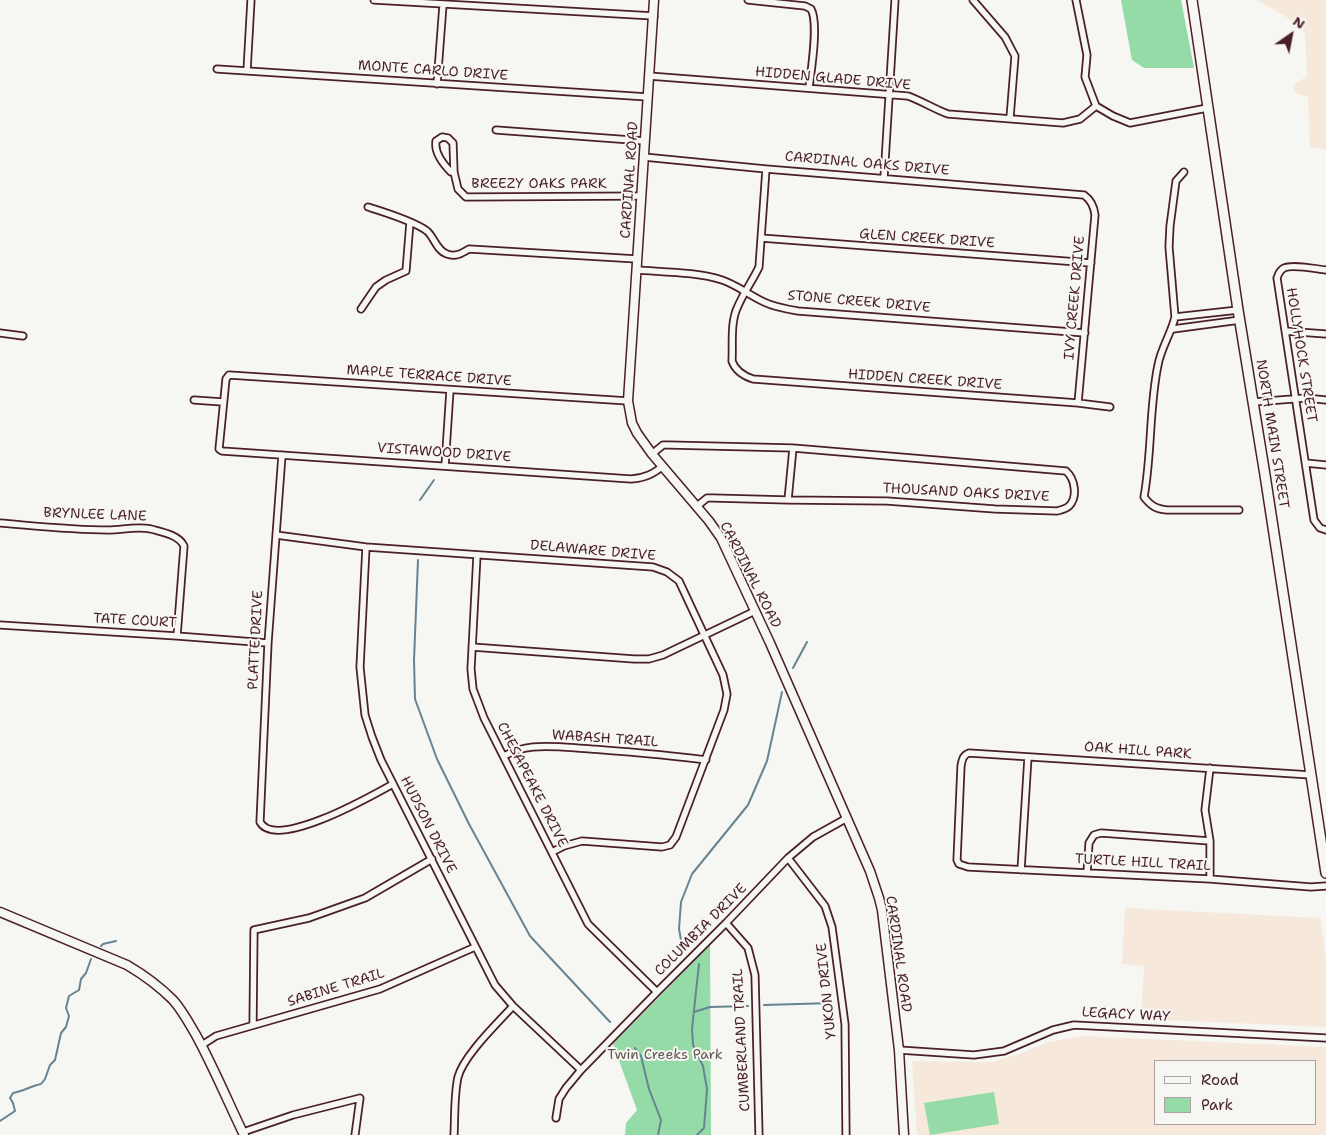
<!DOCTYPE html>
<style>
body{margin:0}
#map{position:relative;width:1326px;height:1135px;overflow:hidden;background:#f6f6f2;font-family:"Shantell Sans",sans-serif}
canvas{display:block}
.legend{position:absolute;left:1154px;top:1060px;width:162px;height:65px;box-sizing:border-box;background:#f6f6f2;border:1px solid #b1a0a2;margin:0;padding:6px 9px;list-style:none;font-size:15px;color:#4a1f2b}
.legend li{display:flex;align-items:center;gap:10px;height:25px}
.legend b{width:25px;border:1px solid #b1a0a2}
.north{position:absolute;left:1266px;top:10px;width:50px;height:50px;-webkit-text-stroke:4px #f6f6f2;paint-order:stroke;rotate:33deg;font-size:14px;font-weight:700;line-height:20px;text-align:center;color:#4a1f2b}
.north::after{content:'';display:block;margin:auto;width:18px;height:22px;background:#4a1f2b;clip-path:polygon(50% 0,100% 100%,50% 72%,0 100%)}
</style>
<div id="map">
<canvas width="1326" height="1135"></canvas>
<ul class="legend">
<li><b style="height:6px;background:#f6f6f2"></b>Road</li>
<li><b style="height:14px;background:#95dba8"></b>Park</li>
</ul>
<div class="north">N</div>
</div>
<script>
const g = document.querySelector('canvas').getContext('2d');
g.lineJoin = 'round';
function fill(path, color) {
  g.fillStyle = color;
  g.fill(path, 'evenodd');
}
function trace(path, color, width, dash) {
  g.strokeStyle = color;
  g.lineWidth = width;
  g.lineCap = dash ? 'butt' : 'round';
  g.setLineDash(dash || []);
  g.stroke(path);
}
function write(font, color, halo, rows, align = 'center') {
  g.font = font + ' "Shantell Sans",sans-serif';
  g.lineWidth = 4;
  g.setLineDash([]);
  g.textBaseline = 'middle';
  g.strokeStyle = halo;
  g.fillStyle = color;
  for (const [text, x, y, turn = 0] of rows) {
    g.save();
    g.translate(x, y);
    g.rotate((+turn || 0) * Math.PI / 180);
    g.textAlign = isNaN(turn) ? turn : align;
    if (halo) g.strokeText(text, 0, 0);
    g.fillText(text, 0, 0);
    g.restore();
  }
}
const built = new Path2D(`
 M 1257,0 L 1326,0 L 1326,149 L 1310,148 L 1308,97 L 1295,93 L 1293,85 L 1307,76 L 1305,33 L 1288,18 Z
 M 1125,908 L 1320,918 L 1326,958 L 1326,1027 L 1141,1019 L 1144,966 L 1122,964 Z
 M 1081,1036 L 1326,1047 L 1326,1135 L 917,1135 L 912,1061 L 992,1062 L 1022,1053 L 1049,1042 ZM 1155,1061 L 1315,1061 L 1315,1124 L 1155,1124 Z`);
const green = new Path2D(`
 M 1121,0 L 1181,0 L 1194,68 L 1144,68 L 1132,60 Z
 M 710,945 L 711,1135 L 625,1135 L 626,1123 L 637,1110 L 613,1044 Z
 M 994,1092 L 999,1124 L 930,1135 L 924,1103 Z`);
const stream = new Path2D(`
 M 420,500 L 434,480
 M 418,560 L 414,660 L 415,699 L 437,759 L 469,824 L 530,936 L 610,1022
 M 793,668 L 807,642
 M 101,946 L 103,944 L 116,941
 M 685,947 L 681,940 L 679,929 L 681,902 L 692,874 L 748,805 L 767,761 L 782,692
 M 764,1005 L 832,1003
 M 694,1012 L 710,1007 L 748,1006
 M 635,1048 L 641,1056 L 649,1089 L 661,1120 L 658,1135
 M 0,1121 L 15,1111 L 13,1103 L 10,1098 L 13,1093 C 24,1091 31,1086 41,1084 L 45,1079 L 50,1065 L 55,1060 L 61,1033 L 66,1027 L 69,1016 L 66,1008 L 69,996 L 79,990 L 81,979 L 86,973 L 91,959
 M 697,1135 L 704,1128 L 707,1089 L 703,1066 L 693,1045 L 692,1029 L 699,964`);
const street = new Path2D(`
 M 374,0 L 654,16
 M 748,0 L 805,6 L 811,9 C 819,23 811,71 809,88
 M 973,0 L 1005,37 L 1015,56 L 1010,118
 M 1076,0 L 1087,55 L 1085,77 L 1096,106 L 1113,116 L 1130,123 L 1207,108
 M 217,69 L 648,97
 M 247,71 L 251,0
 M 649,76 L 908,96 C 922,101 934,109 948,114 L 1063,123 L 1080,119 L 1096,106
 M 437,84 L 443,5
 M 496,130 L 645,141
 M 442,137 L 448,138 L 453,143 L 454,172 L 451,172 C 443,164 434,153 436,141 Z
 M 644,157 L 766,169 L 1084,195 C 1091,200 1094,206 1095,215 L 1078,403
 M 766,169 L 759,267 C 753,280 744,292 738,306 C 730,322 733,343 732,361 C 735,370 744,376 753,379 L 1078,403 L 1110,407
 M 454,172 L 458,189 L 466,197 L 641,196
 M 1184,172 L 1176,181 L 1170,226 L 1169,247 L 1175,317 C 1171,334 1161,348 1158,365 C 1149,408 1152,453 1144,497 C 1151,506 1156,509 1167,510 L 1239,510
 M 884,178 L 895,0
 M 368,207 C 384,212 414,221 427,231 C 434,237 437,251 447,254 C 455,257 461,254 469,249 L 637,259
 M 761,238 L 1091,263
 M 637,270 C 662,272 699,272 722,280 C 737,285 749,295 764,302 C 774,307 786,309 798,311 L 1085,333
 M 1326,270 C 1316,269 1293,264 1284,268 C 1280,270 1278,275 1277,278 L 1314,520 L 1320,528 L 1326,530
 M 361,309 L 376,287 L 386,280 L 406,271 L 410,222
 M 1175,317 L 1238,310
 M 1173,329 L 1240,320
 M 1285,331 L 1326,334
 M 0,333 L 23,336
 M 194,400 L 223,402
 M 628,401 L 229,375 L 226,379 L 219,449 L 222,451 L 631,479 C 645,478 653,474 663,466
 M 1253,402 L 1306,398 L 1326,400
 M 652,454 L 663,445 L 669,445 L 793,448 L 1066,471 C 1075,479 1078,497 1069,506 C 1066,509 1061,510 1057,511 L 995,509 L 887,501 L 788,500 L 713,498 L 707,498 L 696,507
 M 282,455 L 268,643 L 260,822 C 276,851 373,795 393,784
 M 1306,463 L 1326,465
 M 445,466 L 450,390
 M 788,500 L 793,448
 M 0,523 C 36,526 72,530 108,530 C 122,530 136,526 151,529 C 162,532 179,535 184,546 L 177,636
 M 276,535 L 366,547 L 653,567 L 667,572 L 679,581 L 723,675 L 727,694 L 724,710 L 676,837 L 670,845 L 662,847 L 582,841 L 564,846 L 552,852
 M 366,547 L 360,667 L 365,715 L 372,737 L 381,760 L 495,985 L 513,1006 L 581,1070
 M 477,555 L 471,669 L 473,689 L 484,718 L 588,924 L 657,992
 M 0,625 L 177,636 L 268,643
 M 472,647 L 634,659 L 649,659 L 663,655 L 755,611
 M 504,756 C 513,751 522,748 533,747 C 552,745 572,748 591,749 C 629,752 668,755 706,760
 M 1210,768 L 1205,810 L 1210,841 L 1210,879
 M 1311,775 L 969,753 C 963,755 962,760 961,766 L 957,860 L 959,864 L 968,867 L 1210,879 L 1311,887 L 1326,886
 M 788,858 L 825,906 L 832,927 L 845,1024 L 846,1135
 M 1021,870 L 1028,757
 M 1087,873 L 1089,843 L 1094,835 L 1101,833 L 1210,841
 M 726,923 L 748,948 L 755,975 L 759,1135
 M 253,1025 L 254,930 L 309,918 L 365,898 L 432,859
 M 202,1045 L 216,1036 L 380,989 L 475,947
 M 899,1050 L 974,1055 L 1004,1051 L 1053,1030 L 1074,1025 L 1326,1038
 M 556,1118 L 559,1099 L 566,1088 L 581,1070 L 657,992 L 726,923 L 788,858 L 813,837 L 847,818
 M 243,1132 L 293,1115 L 360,1098 L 355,1135
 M 454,1135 C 455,1116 454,1095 458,1077 C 464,1055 497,1024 513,1006`);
const secondary = new Path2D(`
 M 654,0 L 628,401 L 632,423 L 637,433 L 652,454 L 709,521 L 721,538 L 770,643 L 870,871 L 879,898 L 882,910 L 899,1050 L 904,1135
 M 0,912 L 127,965 C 144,975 159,986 173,1000 C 182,1010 189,1023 196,1035 C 214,1068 228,1102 244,1135`);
const primary = new Path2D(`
 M 1192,0 L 1238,310 L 1265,475 L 1326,873`);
const streetNames = [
 ["MONTE CARLO DRIVE",433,71,4],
 ["HIDDEN GLADE DRIVE",833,79,5],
 ["CARDINAL OAKS DRIVE",867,164,5],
 ["CARDINAL ROAD",630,180,-86],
 ["BREEZY OAKS PARK",539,184],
 ["GLEN CREEK DRIVE",927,239,4],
 ["IVY CREEK DRIVE",1075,298,-85],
 ["STONE CREEK DRIVE",859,302,5],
 ["HOLLYHOCK STREET",1301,355,81],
 ["MAPLE TERRACE DRIVE",429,376,4],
 ["HIDDEN CREEK DRIVE",925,380,4],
 ["NORTH MAIN STREET",1272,434,81],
 ["VISTAWOOD DRIVE",444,453,4],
 ["THOUSAND OAKS DRIVE",966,493,3],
 ["BRYNLEE LANE",95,515,2],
 ["DELAWARE DRIVE",593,551,5],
 ["CARDINAL ROAD",750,575,63],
 ["TATE COURT",135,621,3],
 ["PLATTE DRIVE",256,640,-87],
 ["WABASH TRAIL",605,739,4],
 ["OAK HILL PARK",1138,751,4],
 ["CHESAPEAKE DRIVE",532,785,63],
 ["HUDSON DRIVE",428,825,63],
 ["TURTLE HILL TRAIL",1143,863,3],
 ["COLUMBIA DRIVE",701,930,-45],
 ["CARDINAL ROAD",898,954,82],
 ["SABINE TRAIL",336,988,-17],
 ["YUKON DRIVE",827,991,-96],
 ["LEGACY WAY",1126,1015,3],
 ["CUMBERLAND TRAIL",742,1040,-93]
];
const parkNames = [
 ["Twin Creeks Park",665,1055]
];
fill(built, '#f6e9db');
fill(green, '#95dba8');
trace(stream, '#668493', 2);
trace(street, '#4a1f2b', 9);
trace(secondary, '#4a1f2b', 11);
trace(primary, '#4a1f2b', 12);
trace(street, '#f6f6f2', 5.5);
trace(secondary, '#f6f6f2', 8);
trace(primary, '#f6f6f2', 9);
write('14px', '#4a1f2b', '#f6f6f2', streetNames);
write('14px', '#605750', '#f6f6f2', parkNames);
</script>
